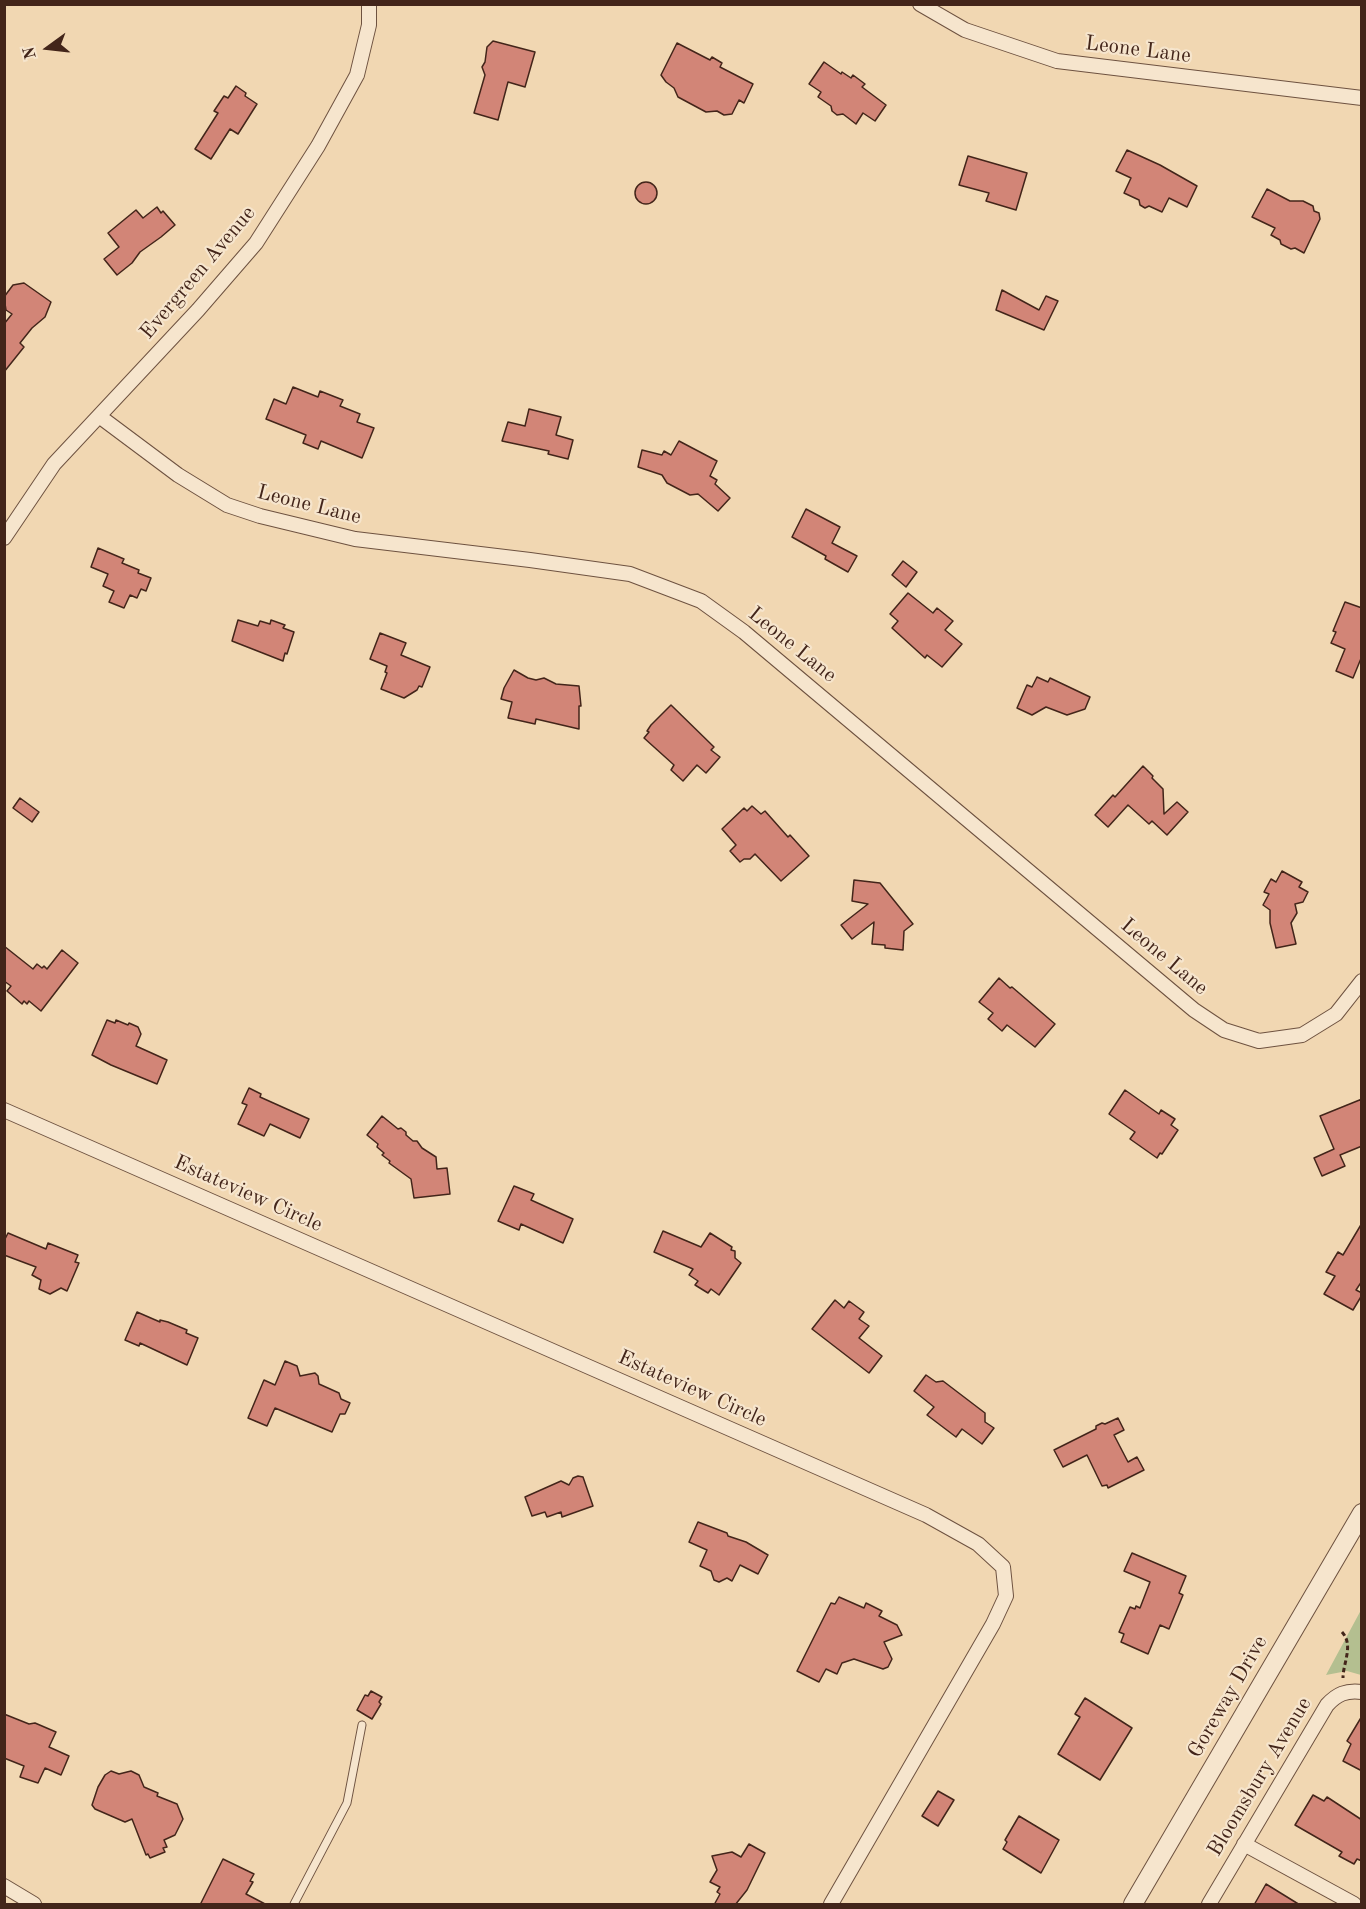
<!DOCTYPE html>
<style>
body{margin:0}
#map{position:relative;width:1366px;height:1909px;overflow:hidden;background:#f1d7b2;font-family:"Old Standard TT",serif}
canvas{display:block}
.frame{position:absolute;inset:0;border:6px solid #43251a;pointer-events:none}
.north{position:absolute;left:18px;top:18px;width:60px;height:60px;-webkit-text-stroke:4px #f6e5cd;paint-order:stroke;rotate:255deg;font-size:16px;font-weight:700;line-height:24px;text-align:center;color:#43251a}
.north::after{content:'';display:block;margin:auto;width:21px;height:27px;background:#43251a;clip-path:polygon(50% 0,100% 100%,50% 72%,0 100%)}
</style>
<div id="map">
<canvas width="1366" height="1909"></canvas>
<div class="frame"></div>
<div class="north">N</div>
</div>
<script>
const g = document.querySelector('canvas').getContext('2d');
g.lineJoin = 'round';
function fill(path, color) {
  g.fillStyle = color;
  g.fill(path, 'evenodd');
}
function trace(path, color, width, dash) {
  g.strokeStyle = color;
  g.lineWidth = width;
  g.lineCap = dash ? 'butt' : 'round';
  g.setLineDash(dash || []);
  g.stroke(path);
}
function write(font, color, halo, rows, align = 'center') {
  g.font = font + ' "Old Standard TT",serif';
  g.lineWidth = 4.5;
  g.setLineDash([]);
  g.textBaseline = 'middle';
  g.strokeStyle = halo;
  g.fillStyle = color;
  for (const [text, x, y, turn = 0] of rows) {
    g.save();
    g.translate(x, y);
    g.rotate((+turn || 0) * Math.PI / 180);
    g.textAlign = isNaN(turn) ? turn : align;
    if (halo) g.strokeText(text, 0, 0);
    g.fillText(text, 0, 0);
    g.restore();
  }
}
const green = new Path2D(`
 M 1361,1610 L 1361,1675 L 1347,1671 L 1326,1675 Z`);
const building = new Path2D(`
 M 493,41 L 535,52 L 525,87 L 508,82 L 498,120 L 474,113 L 485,75 L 482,67 L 485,62 L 487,47 Z
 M 677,43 L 710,60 L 712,57 L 722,63 L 720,67 L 753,84 L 744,103 L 739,100 L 732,114 L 724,115 L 717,111 L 706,112 L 678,97 L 674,88 L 666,82 L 661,75 Z
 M 824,62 L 841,74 L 842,72 L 851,78 L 853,75 L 865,84 L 862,87 L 886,105 L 875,121 L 863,113 L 856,124 L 843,114 L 837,115 L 832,111 L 831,106 L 818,97 L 821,92 L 809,84 Z
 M 236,86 L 246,93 L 245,96 L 257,104 L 238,134 L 230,129 L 211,159 L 195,149 L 218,113 L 214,111 L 224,96 L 228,98 Z
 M 1127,150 L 1160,165 L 1197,186 L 1187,207 L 1169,198 L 1162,212 L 1149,206 L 1145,208 L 1140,205 L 1139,200 L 1124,193 L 1131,178 L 1116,171 Z
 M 968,156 L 1027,173 L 1016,210 L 986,201 L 989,193 L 959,185 Z
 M635 193a11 11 0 1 1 22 0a11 11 0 1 1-22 0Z
 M 1267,189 L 1290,201 L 1303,201 L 1313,206 L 1314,211 L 1319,213 L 1320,219 L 1304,253 L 1295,248 L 1291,249 L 1281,244 L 1280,240 L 1271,235 L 1275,228 L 1252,217 Z
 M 157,207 L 161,213 L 163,211 L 175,225 L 161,237 L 140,252 L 132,263 L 117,275 L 104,259 L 119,247 L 108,233 L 136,210 L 143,218 Z
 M 24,283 L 51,302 L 45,317 L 32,328 L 20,343 L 24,347 L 4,372 L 4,324 L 12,314 L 6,310 L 4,297 L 13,285 Z
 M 1002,290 L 1039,310 L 1046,296 L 1058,301 L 1044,330 L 996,310 Z
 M 293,387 L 318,397 L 320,391 L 343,400 L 340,406 L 360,414 L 357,422 L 374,428 L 362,458 L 321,441 L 318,449 L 303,443 L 306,435 L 266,419 L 274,399 L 286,404 Z
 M 529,409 L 561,417 L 556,435 L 573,440 L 568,459 L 548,454 L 549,451 L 502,441 L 508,422 L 525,426 Z
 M 679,441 L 717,461 L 710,476 L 717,480 L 715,484 L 730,498 L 718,511 L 698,494 L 690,495 L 667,483 L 662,475 L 638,467 L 642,450 L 662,455 L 664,451 L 671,455 Z
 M 806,509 L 840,527 L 832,543 L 857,556 L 848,572 L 825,559 L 826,556 L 792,537 Z
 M 98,548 L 124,559 L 122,563 L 139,570 L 138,573 L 151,578 L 146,591 L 141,589 L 137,598 L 130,595 L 124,608 L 109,602 L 114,591 L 103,586 L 108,574 L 91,567 Z
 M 903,561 L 917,572 L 906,587 L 892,575 Z
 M 908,593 L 933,613 L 937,608 L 953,621 L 945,630 L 962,644 L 942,667 L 927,655 L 925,658 L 892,628 L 898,621 L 890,614 Z
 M 1345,602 L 1362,608 L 1362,656 L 1353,678 L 1336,671 L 1345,649 L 1331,643 L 1336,632 L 1333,631 Z
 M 238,620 L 258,626 L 260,621 L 270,624 L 271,620 L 285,625 L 283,628 L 294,632 L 287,654 L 285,653 L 283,661 L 232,641 Z
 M 380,633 L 406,643 L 401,655 L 430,667 L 422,687 L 419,686 L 417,690 L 404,698 L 381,689 L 387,673 L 385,672 L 387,666 L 370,659 Z
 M 514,670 L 528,678 L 536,680 L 544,678 L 556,684 L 579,686 L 581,706 L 579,706 L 579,729 L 536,719 L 535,724 L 508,718 L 512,702 L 501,699 L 504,688 Z
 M 1037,677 L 1048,682 L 1050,678 L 1090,697 L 1085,709 L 1067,715 L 1046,707 L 1032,715 L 1017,708 L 1027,685 L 1032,687 Z
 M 671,705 L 714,747 L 711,750 L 720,757 L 706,773 L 697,765 L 683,781 L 671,770 L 674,765 L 644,738 L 649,732 L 647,731 L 651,725 Z
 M 1143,766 L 1153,776 L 1152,778 L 1163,789 L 1164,814 L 1177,802 L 1188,812 L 1167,835 L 1152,821 L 1149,824 L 1128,805 L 1108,827 L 1095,815 L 1113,795 L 1115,797 Z
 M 20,798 L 39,812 L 32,822 L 13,808 Z
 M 752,806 L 761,814 L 765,811 L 788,837 L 790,835 L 809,856 L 781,881 L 755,854 L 750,859 L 744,859 L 740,862 L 730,851 L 736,845 L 722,829 L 744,808 L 747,811 Z
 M 1282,871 L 1302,882 L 1299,887 L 1308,892 L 1303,902 L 1295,904 L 1297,913 L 1291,923 L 1296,944 L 1276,948 L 1270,923 L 1270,910 L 1263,905 L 1269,894 L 1264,892 L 1271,879 L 1276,882 Z
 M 854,880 L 880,883 L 913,924 L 904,931 L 903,950 L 885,948 L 885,945 L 872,944 L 874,922 L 852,939 L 841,925 L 868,904 L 852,901 Z
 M 4,946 L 33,969 L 37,964 L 42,968 L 44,966 L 47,969 L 62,950 L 78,963 L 41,1011 L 29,1001 L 27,1004 L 24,1001 L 22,1004 L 7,991 L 11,986 L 4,981 Z
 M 999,978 L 1010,988 L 1012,987 L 1055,1024 L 1035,1047 L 1007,1025 L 1002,1031 L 988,1019 L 993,1013 L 979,1002 Z
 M 107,1020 L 115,1023 L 116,1020 L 128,1025 L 129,1023 L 138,1027 L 141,1034 L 136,1046 L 167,1060 L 157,1084 L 111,1065 L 92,1055 Z
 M 249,1088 L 261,1094 L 260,1097 L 309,1119 L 300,1138 L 270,1124 L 264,1136 L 238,1124 L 247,1105 L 242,1103 Z
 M 1125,1090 L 1159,1114 L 1161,1110 L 1175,1119 L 1171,1125 L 1178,1130 L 1162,1154 L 1160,1153 L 1157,1158 L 1130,1139 L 1135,1132 L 1109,1114 Z
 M 1362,1099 L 1362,1146 L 1340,1155 L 1345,1166 L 1322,1176 L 1314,1158 L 1334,1149 L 1320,1116 Z
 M 382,1116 L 398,1129 L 401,1128 L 406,1132 L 406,1135 L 413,1141 L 417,1141 L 422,1148 L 436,1157 L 437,1169 L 447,1168 L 450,1194 L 414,1198 L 411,1179 L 389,1163 L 390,1161 L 382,1155 L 384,1153 L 377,1147 L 378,1144 L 367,1135 Z
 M 514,1186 L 534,1194 L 531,1200 L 573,1219 L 563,1243 L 521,1224 L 519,1230 L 498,1221 Z
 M 1362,1223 L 1362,1281 L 1356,1290 L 1362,1293 L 1362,1295 L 1353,1310 L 1324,1294 L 1335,1276 L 1326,1272 L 1338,1252 L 1343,1255 Z
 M 663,1231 L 701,1247 L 710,1233 L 732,1247 L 731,1250 L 735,1251 L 735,1258 L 741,1263 L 719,1295 L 711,1289 L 708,1293 L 695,1285 L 698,1281 L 689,1275 L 693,1269 L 654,1252 Z
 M 8,1233 L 46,1249 L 48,1243 L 78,1255 L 75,1262 L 79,1263 L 67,1291 L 61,1288 L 50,1294 L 39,1289 L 41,1280 L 32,1275 L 36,1267 L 4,1255 L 4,1241 Z
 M 835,1300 L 844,1308 L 849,1301 L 864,1312 L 859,1319 L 869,1326 L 859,1338 L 882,1356 L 869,1373 L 812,1329 Z
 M 137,1312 L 160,1322 L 160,1320 L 168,1322 L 187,1330 L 186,1333 L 198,1338 L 187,1365 L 140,1343 L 139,1346 L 125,1340 Z
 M 285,1361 L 297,1366 L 300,1376 L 315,1373 L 318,1376 L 319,1384 L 339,1393 L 341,1399 L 350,1403 L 345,1414 L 340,1414 L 332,1432 L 275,1408 L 267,1426 L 248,1418 L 264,1380 L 275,1385 Z
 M 926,1375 L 936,1382 L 943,1381 L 985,1413 L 985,1422 L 994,1428 L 982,1444 L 962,1429 L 956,1437 L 927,1415 L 934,1407 L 914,1391 Z
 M 1118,1418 L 1124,1430 L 1114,1435 L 1128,1462 L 1137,1457 L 1144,1470 L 1108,1488 L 1107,1485 L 1102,1486 L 1087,1455 L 1063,1467 L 1054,1450 L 1096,1429 L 1096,1426 L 1102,1423 L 1105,1424 Z
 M 578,1476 L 583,1477 L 593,1506 L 562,1517 L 561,1512 L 547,1517 L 545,1512 L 532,1516 L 525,1497 L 561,1481 L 569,1485 L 573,1478 Z
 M 698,1522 L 727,1533 L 728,1536 L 746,1542 L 768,1555 L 758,1574 L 740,1565 L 732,1581 L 727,1578 L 719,1582 L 714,1580 L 711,1571 L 700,1566 L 707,1550 L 689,1542 Z
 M 1132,1553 L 1186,1576 L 1179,1593 L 1183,1595 L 1169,1629 L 1160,1625 L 1148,1654 L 1121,1642 L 1124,1634 L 1119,1632 L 1130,1607 L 1135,1609 L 1136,1606 L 1140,1608 L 1150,1582 L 1124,1571 Z
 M 839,1597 L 864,1608 L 866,1603 L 882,1611 L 879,1616 L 897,1625 L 902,1635 L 884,1642 L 892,1659 L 888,1667 L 883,1669 L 854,1659 L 842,1663 L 837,1674 L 826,1669 L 819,1682 L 797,1671 L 831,1603 L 835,1604 Z
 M 371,1691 L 382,1697 L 379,1702 L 381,1704 L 372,1719 L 357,1710 L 365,1695 L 368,1696 Z
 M 1085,1698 L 1132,1728 L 1100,1780 L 1058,1754 L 1080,1717 L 1075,1714 Z
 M 4,1714 L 29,1724 L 35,1723 L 56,1732 L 49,1747 L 69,1756 L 61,1775 L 45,1768 L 38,1783 L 20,1777 L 24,1766 L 4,1758 Z
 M 1362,1716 L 1362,1771 L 1343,1761 L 1351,1744 L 1347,1741 Z
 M 111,1771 L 119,1774 L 131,1771 L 139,1775 L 144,1787 L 158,1793 L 157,1796 L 177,1804 L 183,1819 L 175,1835 L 164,1840 L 167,1847 L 163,1848 L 165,1852 L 150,1858 L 148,1854 L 146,1855 L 132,1819 L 125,1822 L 95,1809 L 92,1805 L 98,1787 L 105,1775 Z
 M 938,1791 L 954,1800 L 938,1826 L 922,1816 Z
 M 1313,1795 L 1324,1801 L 1327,1797 L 1362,1820 L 1362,1861 L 1357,1859 L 1354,1864 L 1339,1856 L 1342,1852 L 1295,1825 Z
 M 1019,1816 L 1059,1840 L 1041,1873 L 1003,1849 L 1007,1842 L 1005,1840 Z
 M 749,1844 L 765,1853 L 747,1890 L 735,1905 L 714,1905 L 720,1894 L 717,1892 L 720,1887 L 710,1882 L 717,1870 L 712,1856 L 732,1852 L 741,1857 Z
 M 223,1859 L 254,1874 L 250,1881 L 253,1882 L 246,1894 L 267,1905 L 200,1905 Z
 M 1266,1884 L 1300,1905 L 1254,1905 Z`);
const path = new Path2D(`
 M 1342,1632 C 1354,1645 1343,1663 1343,1678`);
const service = new Path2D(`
 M 294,1904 L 347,1803 L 362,1725`);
const minor = new Path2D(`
 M 920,4 L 965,30 L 1057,61 L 1362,98
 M 99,416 L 178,475 L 227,505 L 260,516 L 355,539 L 530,560 L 630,574 L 701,601 L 744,632 L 1194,1010 L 1224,1030 L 1259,1041 L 1302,1035 L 1336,1014 L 1362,981
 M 4,538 L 54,464 L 198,310 L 256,243 L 318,146 L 357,75 L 369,25 L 369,4
 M 4,1110 L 926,1515 L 978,1544 L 1003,1567 L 1006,1596 L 993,1624 L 831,1904
 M 1244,1844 L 1354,1904
 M 4,1886 L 34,1904
 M 1209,1904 L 1327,1705 C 1337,1694 1346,1690 1362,1692`);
const tertiary = new Path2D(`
 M 1133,1904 L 1362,1513`);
const streetNames = [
 ["Leone Lane",1138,50,7],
 ["Evergreen Avenue",198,273,-50],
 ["Leone Lane",309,505,14],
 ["Leone Lane",792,645,39],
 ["Leone Lane",1164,957,40],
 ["Estateview Circle",248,1194,24],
 ["Estateview Circle",692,1389,24],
 ["Goreway Drive",1228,1697,-60],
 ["Bloomsbury Avenue",1260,1777,-59]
];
fill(green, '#b4bf90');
fill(building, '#d28577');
trace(building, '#43251a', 1.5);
trace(service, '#6e5240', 9);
trace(minor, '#6e5240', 16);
trace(tertiary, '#6e5240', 20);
trace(path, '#43251a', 3, [4.5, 3]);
trace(service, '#f6e5cd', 7);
trace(minor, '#f6e5cd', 14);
trace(tertiary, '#f6e5cd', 18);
write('21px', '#43251a', '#f6e5cd', streetNames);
</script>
